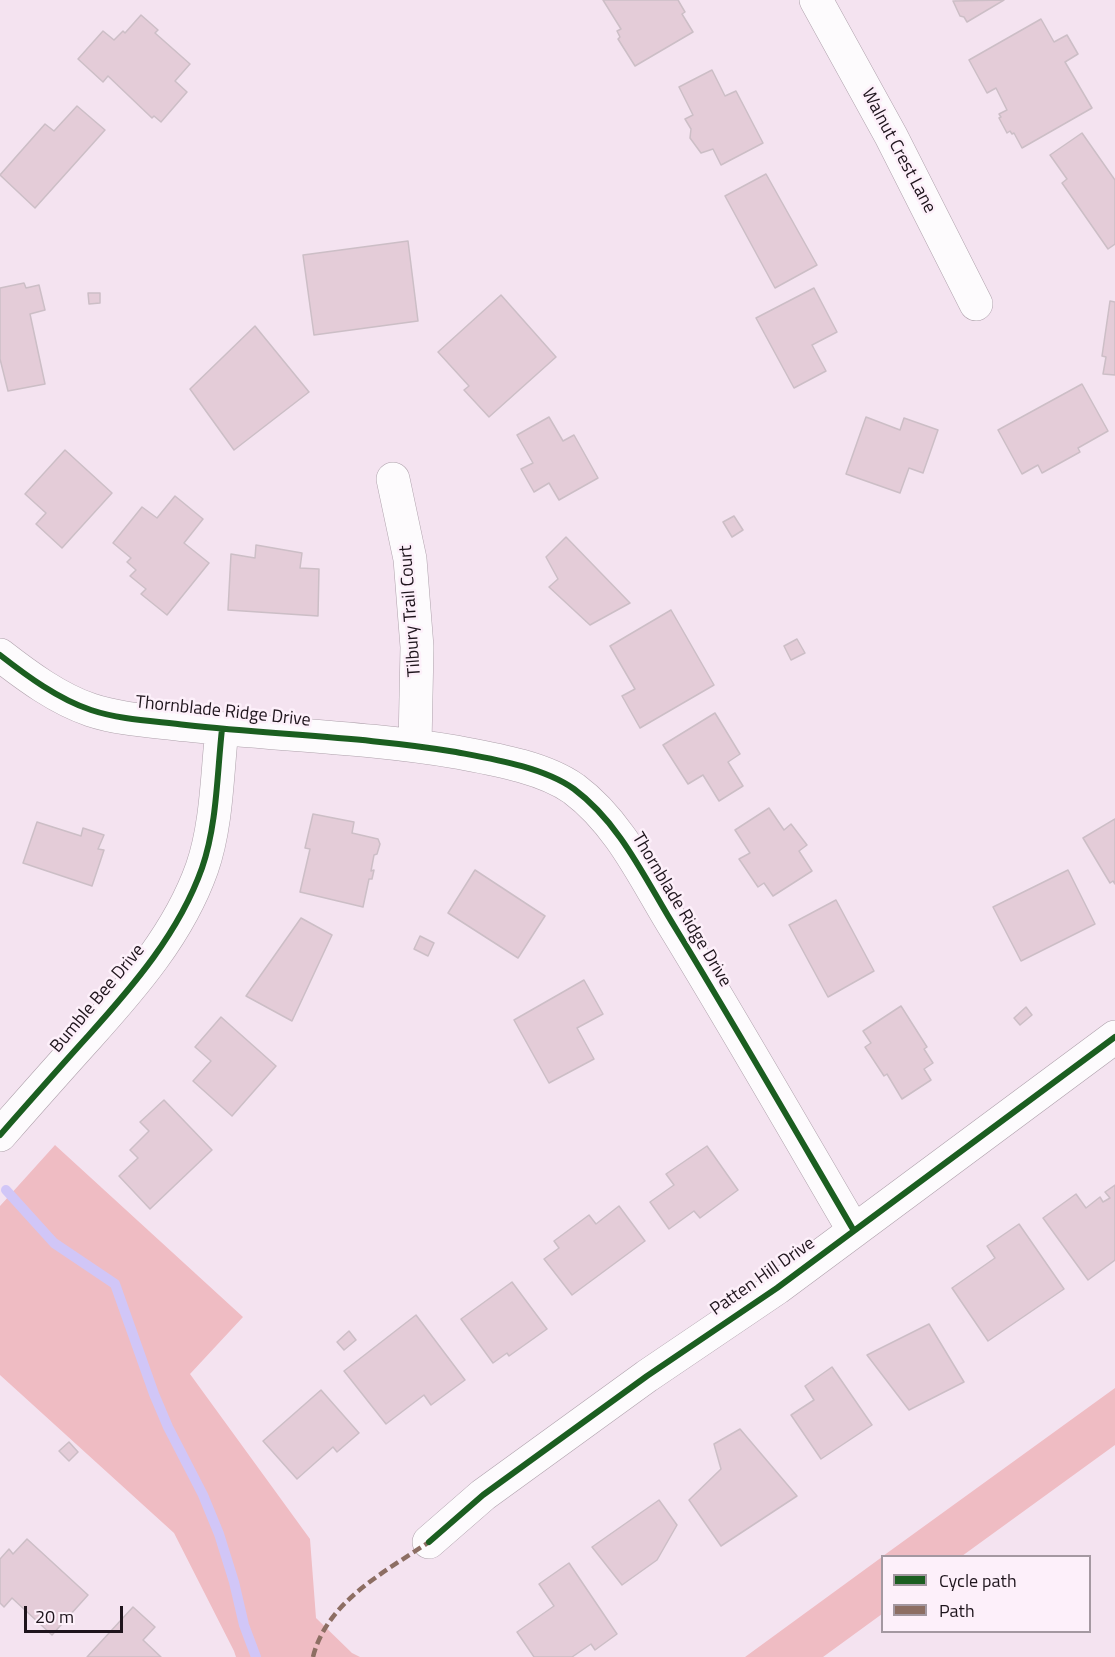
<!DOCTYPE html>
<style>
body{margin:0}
#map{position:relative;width:1115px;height:1657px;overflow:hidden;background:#f4e3f0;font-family:"Titillium Web",sans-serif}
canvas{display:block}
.legend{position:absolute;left:881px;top:1555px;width:210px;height:78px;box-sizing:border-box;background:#fdf0fa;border:2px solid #a498a1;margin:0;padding:8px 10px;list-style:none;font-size:18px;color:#1e141c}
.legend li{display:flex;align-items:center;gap:12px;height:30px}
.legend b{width:30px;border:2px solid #a498a1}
.scale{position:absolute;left:24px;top:1606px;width:99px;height:27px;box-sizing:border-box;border:3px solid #1e141c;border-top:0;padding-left:8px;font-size:18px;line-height:21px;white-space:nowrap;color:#1e141c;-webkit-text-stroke:4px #fdf0fa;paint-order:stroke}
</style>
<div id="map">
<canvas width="1115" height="1657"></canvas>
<ul class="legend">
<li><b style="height:8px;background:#1b5e20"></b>Cycle path</li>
<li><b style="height:8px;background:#8d6e63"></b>Path</li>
</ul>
<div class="scale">20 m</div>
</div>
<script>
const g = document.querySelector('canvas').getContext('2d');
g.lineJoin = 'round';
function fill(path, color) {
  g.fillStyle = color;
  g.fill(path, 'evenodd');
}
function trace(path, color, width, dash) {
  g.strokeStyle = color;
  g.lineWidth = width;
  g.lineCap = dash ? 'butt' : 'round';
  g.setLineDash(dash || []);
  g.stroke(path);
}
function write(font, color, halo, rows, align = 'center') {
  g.font = font + ' "Titillium Web",sans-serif';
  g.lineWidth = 5;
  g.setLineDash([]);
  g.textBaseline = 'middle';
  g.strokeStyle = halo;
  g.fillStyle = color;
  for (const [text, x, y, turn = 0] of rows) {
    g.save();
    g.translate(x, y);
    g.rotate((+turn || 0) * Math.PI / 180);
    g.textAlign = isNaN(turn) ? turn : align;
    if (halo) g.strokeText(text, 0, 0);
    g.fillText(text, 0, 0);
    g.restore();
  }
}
const green = new Path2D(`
 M 55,1145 L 243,1317 L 190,1374 L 310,1539 L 316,1618 L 352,1653 L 360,1657 L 236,1657 L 234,1651 L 174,1533 L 0,1375 L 0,1206 Z
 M 1115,1388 L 1115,1445 L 962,1556 L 883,1556 Z
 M 882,1557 L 882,1614 L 823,1657 L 745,1657 Z`);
const stream = new Path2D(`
 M 6,1190 L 54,1243 L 115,1284 L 154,1394 L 168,1427 L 203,1495 L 219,1534 L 234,1582 L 244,1625 L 256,1657`);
const building = new Path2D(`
 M 603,0 L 678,0 L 685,12 L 682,14 L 693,32 L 635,66 L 618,39 L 620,37 L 617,31 L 621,29 Z
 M 1004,0 L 967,22 L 964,17 L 960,16 L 953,1 Z
 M 141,15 L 158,30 L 155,33 L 190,64 L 175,81 L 187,92 L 161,122 L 154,116 L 152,118 L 108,76 L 103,82 L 78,59 L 103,31 L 114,40 L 123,31 L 125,33 Z
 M 1041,19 L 1054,42 L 1067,35 L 1078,54 L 1065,62 L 1092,108 L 1022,148 L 1014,133 L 1012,134 L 1010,131 L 1007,133 L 999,118 L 1001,117 L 999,114 L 1007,110 L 996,88 L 987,93 L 969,60 Z
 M 712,70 L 725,96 L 736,91 L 763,143 L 721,165 L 713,149 L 701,153 L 690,138 L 691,129 L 685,119 L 693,115 L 679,87 Z
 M 77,106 L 105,130 L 35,208 L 0,175 L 45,124 L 54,131 Z
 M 1082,133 L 1115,180 L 1115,244 L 1108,249 L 1062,183 L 1067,179 L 1050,155 Z
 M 766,174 L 817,265 L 775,288 L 725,196 Z
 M 408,241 L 418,321 L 314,335 L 303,255 Z
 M 24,283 L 26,288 L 39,285 L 45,310 L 30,314 L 45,384 L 8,391 L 0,359 L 0,288 Z
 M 814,288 L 837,332 L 812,345 L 826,371 L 794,388 L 756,318 Z
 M 88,293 L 100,293 L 100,303 L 89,304 Z
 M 501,295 L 556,357 L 489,417 L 464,390 L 469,386 L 438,352 Z
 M 1110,301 L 1115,302 L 1115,375 L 1103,374 L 1106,357 L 1102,356 Z
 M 255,326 L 309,392 L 234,450 L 190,389 Z
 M 1082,384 L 1108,431 L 1078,448 L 1080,452 L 1042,473 L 1038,465 L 1022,474 L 998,430 Z
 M 549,417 L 563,441 L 574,435 L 598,478 L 559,500 L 549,483 L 534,492 L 521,469 L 533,463 L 517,435 Z
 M 866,417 L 900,430 L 904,418 L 938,430 L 923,473 L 909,468 L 900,493 L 846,474 Z
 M 65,450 L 112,493 L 62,548 L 36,524 L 46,513 L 25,494 Z
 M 175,496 L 203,519 L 184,543 L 209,563 L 167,615 L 141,594 L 146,589 L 130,576 L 136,570 L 127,562 L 131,558 L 113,543 L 142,507 L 157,518 Z
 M 734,516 L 743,530 L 732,537 L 723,522 Z
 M 566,537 L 630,603 L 590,625 L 549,587 L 558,579 L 546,557 Z
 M 256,545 L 302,553 L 300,568 L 319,569 L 318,616 L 228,610 L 231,554 L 255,558 Z
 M 671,610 L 714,685 L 640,728 L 622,696 L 635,689 L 610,646 Z
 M 797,639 L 805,653 L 791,660 L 784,646 Z
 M 715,713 L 740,754 L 728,762 L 743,786 L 719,801 L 703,775 L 688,784 L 663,745 Z
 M 769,808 L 784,830 L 791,824 L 807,845 L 799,851 L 812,871 L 773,896 L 764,883 L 758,887 L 739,859 L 750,853 L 735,830 Z
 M 313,814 L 354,822 L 352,833 L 378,839 L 380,844 L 377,854 L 374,855 L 371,871 L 374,870 L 372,879 L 369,879 L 363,907 L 300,892 L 310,849 L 305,848 Z
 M 1115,819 L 1115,884 L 1113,881 L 1110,883 L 1083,838 Z
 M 37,822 L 81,836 L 83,828 L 104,835 L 98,849 L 104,850 L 92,886 L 23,863 Z
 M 475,870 L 545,916 L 518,958 L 448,913 Z
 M 1068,870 L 1095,924 L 1021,961 L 993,907 Z
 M 836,900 L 874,971 L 828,997 L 789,925 Z
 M 301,918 L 332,935 L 292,1021 L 246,996 Z
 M 420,936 L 434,943 L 428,956 L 414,949 Z
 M 584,980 L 603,1014 L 577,1028 L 594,1059 L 549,1083 L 514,1020 Z
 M 901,1006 L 927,1047 L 924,1049 L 933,1063 L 924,1069 L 931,1080 L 902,1099 L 887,1074 L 884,1076 L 865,1047 L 871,1043 L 863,1031 Z
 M 1026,1007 L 1032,1015 L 1020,1025 L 1014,1018 Z
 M 221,1017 L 276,1066 L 232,1116 L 193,1081 L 211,1061 L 195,1047 Z
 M 164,1100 L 212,1150 L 150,1209 L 119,1176 L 138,1158 L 130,1150 L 149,1131 L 140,1122 Z
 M 707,1146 L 738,1190 L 700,1218 L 694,1211 L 669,1229 L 650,1202 L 674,1185 L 666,1174 Z
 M 1115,1185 L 1115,1260 L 1088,1280 L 1043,1218 L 1076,1194 L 1086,1208 L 1100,1197 L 1103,1202 L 1110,1198 L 1105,1192 Z
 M 619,1206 L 645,1241 L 572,1295 L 544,1259 L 559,1248 L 554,1241 L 589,1215 L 596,1224 Z
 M 1019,1224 L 1064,1289 L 988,1341 L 952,1288 L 995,1258 L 987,1246 Z
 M 512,1282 L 547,1329 L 509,1356 L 507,1353 L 493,1363 L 461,1319 Z
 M 416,1315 L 465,1380 L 431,1405 L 424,1395 L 386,1424 L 344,1371 Z
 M 929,1324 L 964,1382 L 909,1410 L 867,1355 Z
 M 349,1331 L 356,1340 L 344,1350 L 337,1342 Z
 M 832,1367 L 872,1425 L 821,1459 L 791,1415 L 814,1400 L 805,1386 Z
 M 321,1390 L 359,1433 L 337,1452 L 333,1447 L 297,1479 L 263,1441 Z
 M 740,1429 L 797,1496 L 721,1546 L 689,1500 L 721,1469 L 714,1444 Z
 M 69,1442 L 78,1452 L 69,1461 L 59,1451 Z
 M 659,1500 L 677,1525 L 657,1560 L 622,1585 L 592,1547 Z
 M 27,1539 L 88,1595 L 52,1635 L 12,1598 L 4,1607 L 0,1603 L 0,1559 L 9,1549 L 13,1554 Z
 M 569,1563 L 617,1634 L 595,1650 L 591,1644 L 572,1657 L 534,1657 L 517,1632 L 554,1606 L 539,1584 Z
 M 133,1607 L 155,1627 L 143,1640 L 161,1657 L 87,1657 Z`);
const street = new Path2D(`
 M 816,0 L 891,136 L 976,304
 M 393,479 L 410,559 L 417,647 L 415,745
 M 0,655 C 27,676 58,699 91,710 C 121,720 155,721 186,725 C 276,735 367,737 456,752 C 493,759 543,767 574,789 C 621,824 646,881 676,929 C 737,1029 795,1130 854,1231
 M 0,1135 C 29,1102 58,1069 88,1036 C 133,986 179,933 202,868 C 217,825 217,774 222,729
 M 429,1542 L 483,1495 L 647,1376 L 777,1288 L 1115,1037`);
const quiet = new Path2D(`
 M 313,1657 C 327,1601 385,1572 429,1542`);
const cycleway = new Path2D(`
 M 0,655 C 27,676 58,699 91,710 C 121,720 155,721 186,725 C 276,735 367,737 456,752 C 493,759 543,767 574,789 C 621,824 646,881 676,929 C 737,1029 795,1130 854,1231
 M 0,1135 C 29,1102 58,1069 88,1036 C 133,986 179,933 202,868 C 217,825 217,774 222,729
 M 429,1542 L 483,1495 L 647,1376 L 777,1288 L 1115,1037`);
const streetNames = [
 ["Walnut Crest Lane",898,151,62],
 ["Tilbury Trail Court",411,611,-94],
 ["Thornblade Ridge Drive",223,712,6],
 ["Thornblade Ridge Drive",681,910,59],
 ["Bumble Bee Drive",98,999,-50],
 ["Patten Hill Drive",763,1277,-35]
];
fill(green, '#efbcc3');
trace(stream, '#d1c6f7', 10);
fill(building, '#e4ccd8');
trace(building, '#ccbec6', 1.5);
trace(street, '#aea1ab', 34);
trace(street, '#fdfbfd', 33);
trace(quiet, '#8d6e63', 4.5, [9, 4.5]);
trace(cycleway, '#1b5e20', 6);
write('18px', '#1e141c', '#fdf0fa', streetNames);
</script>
